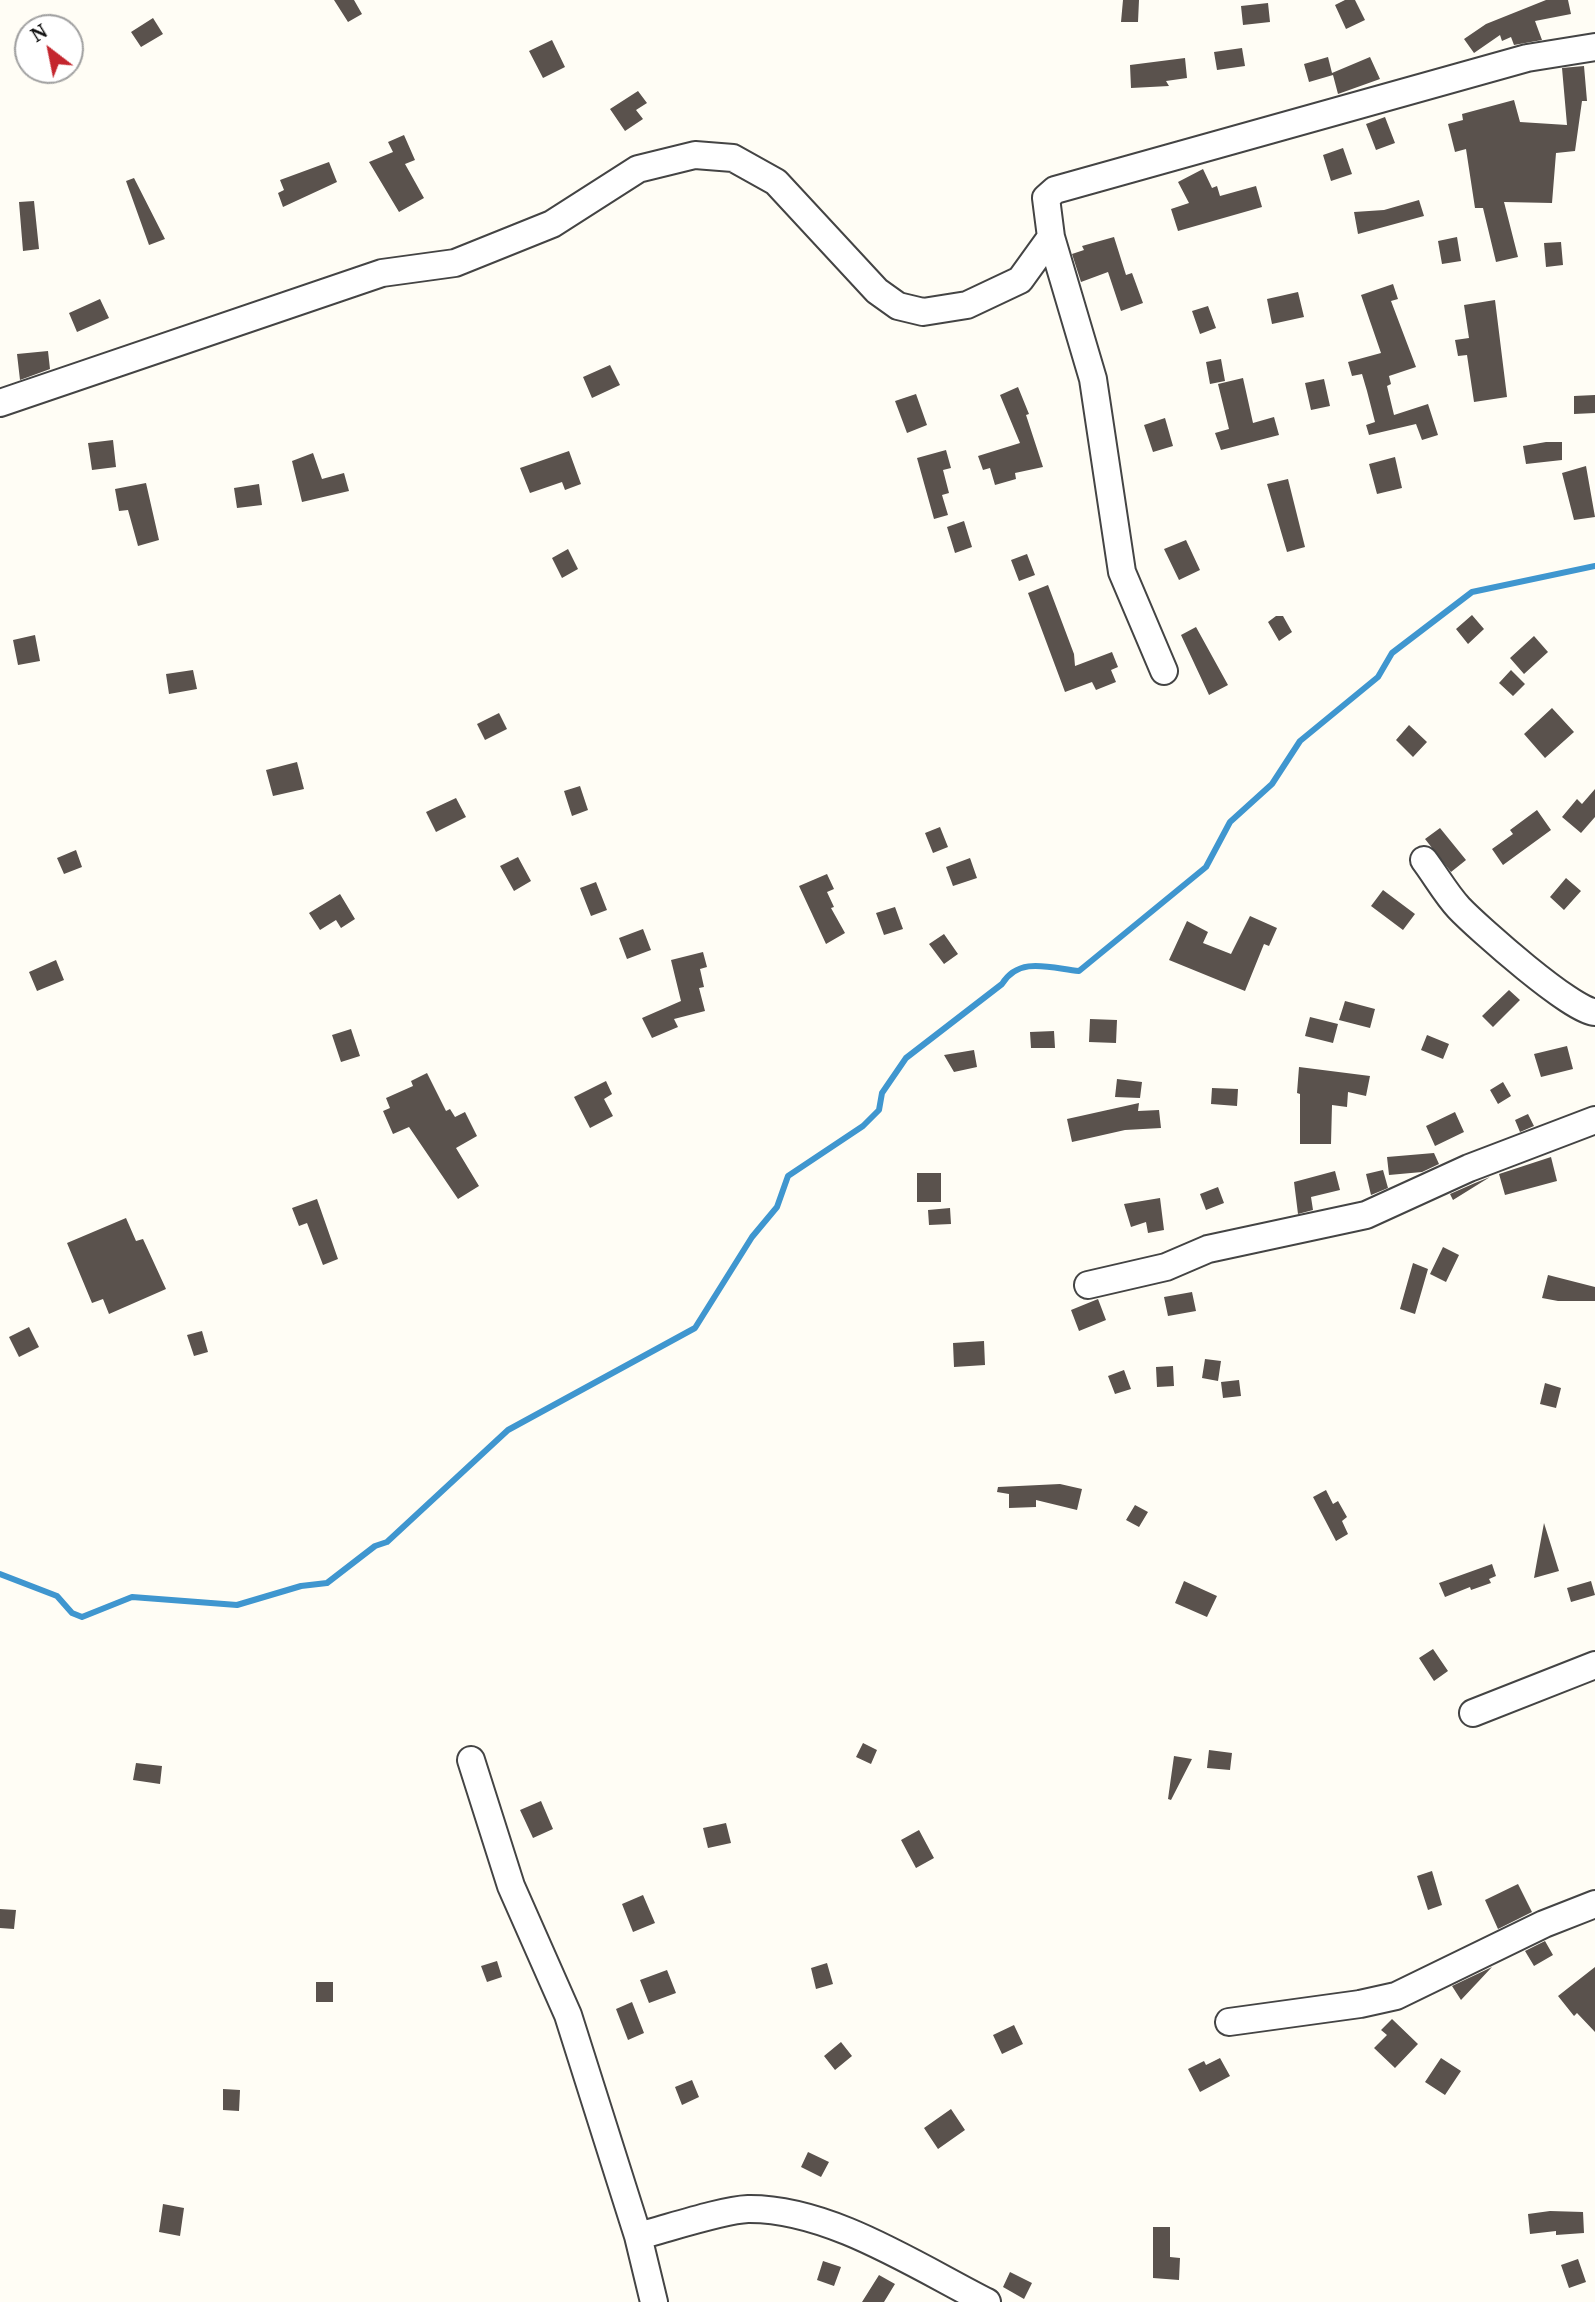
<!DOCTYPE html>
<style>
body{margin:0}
#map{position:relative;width:1595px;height:2302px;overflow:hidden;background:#fffdf5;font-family:"Noto Serif",serif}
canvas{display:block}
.north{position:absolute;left:14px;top:14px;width:70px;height:70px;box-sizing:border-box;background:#fff;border:2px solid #a0a0a0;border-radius:50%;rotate:328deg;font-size:19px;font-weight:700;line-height:28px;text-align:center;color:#111}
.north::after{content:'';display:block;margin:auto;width:24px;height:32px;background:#c4262e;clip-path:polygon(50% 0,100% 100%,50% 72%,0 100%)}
</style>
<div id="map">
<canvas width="1595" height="2302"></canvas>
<div class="north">N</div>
</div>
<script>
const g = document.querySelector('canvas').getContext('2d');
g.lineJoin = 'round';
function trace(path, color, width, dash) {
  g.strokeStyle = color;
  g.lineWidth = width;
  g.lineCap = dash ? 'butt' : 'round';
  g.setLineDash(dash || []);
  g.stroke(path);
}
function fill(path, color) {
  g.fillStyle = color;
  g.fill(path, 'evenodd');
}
const stream = new Path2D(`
 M 0,1574 L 57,1596 L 72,1613 L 82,1617 L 132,1597 L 237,1605 L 301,1586 L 327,1583 L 375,1546 L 387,1542 L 508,1430 L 695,1328 L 752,1237 L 777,1207 L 788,1176 L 863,1126 L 879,1110 L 882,1093 L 906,1058 L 1002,984 C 1019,956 1050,968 1079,971 L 1206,867 L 1230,822 L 1272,784 L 1300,741 L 1378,677 L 1392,653 L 1472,592 L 1595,566`);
const building = new Path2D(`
 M 334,0 L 354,0 L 362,14 L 348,22 Z
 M 1123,0 L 1139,0 L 1138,22 L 1121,22 Z
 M 1345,0 L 1355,0 L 1365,20 L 1346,29 L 1335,5 Z
 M 1546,0 L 1568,0 L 1571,14 L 1535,21 L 1542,40 L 1514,45 L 1511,37 L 1502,41 L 1500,35 L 1474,53 L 1464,39 L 1486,24 Z
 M 1268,3 L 1270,22 L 1243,25 L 1241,6 Z
 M 153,18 L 163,34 L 141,47 L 131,32 Z
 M 552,40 L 565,67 L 543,78 L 529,51 Z
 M 1242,48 L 1245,66 L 1217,70 L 1214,52 Z
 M 1328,57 L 1332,73 L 1370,57 L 1380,79 L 1338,94 L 1333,75 L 1309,82 L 1304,64 Z
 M 1185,58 L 1187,78 L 1166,81 L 1169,86 L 1131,88 L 1130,65 Z
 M 1584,66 L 1587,101 L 1582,101 L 1575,151 L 1556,153 L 1552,203 L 1504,202 L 1518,257 L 1496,262 L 1483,208 L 1475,208 L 1466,149 L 1455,152 L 1448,124 L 1463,120 L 1462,114 L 1514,100 L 1520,122 L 1567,125 L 1562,68 Z
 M 638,91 L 647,103 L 636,110 L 643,119 L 625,131 L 610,109 Z
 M 1385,117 L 1395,143 L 1376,150 L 1366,124 Z
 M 404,135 L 415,160 L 405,164 L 424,198 L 399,212 L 369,162 L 393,152 L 388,142 Z
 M 1343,148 L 1352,174 L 1331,181 L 1323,155 Z
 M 329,162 L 337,182 L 283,207 L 278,193 L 284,190 L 280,180 Z
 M 1203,169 L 1212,188 L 1217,186 L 1220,196 L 1256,186 L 1262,207 L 1178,231 L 1171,209 L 1189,203 L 1178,182 Z
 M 134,178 L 165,239 L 149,245 L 126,181 Z
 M 1419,200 L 1424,216 L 1358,234 L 1354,212 L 1384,210 Z
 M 34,201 L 39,249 L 23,251 L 19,202 Z
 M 1114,237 L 1126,275 L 1132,273 L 1143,303 L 1121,311 L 1108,272 L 1081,282 L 1072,254 L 1084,250 L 1082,246 Z
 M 1457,237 L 1461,261 L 1442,264 L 1438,241 Z
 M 1561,242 L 1563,265 L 1546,267 L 1544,243 Z
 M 1393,284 L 1398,299 L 1391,301 L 1416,367 L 1389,376 L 1391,384 L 1387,386 L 1394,415 L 1428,404 L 1438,435 L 1422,440 L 1416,424 L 1369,435 L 1366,425 L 1375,422 L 1367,391 L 1362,374 L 1352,376 L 1348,362 L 1381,353 L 1361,295 Z
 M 1298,292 L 1304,317 L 1272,324 L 1267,299 Z
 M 100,299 L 109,318 L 77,332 L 69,313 Z
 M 1495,300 L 1507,397 L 1474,402 L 1467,355 L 1458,356 L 1455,340 L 1469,338 L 1464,305 Z
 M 1208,306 L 1216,328 L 1200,334 L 1192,311 Z
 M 48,351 L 50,369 L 20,380 L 17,354 Z
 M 1221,359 L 1225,381 L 1210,384 L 1206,362 Z
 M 610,365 L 620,385 L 592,398 L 583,377 Z
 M 1243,378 L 1253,423 L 1274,417 L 1279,435 L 1221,450 L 1215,433 L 1229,429 L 1218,384 Z
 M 1324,379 L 1330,406 L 1311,410 L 1305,383 Z
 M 1018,387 L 1029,414 L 1026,415 L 1043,467 L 1015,473 L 1016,479 L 995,485 L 990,468 L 983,470 L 978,456 L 1020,443 L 1000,395 Z
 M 916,394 L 927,425 L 907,433 L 895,401 Z
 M 1595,395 L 1595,413 L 1574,414 L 1574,396 Z
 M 1165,418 L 1173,446 L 1153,452 L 1144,425 Z
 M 113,440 L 116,467 L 92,470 L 88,443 Z
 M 1546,442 L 1562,442 L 1562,460 L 1526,464 L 1523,446 Z
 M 946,450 L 951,468 L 943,470 L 949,493 L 942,495 L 948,515 L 934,519 L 917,458 Z
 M 569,451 L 581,484 L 565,490 L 562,482 L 530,493 L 520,468 Z
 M 313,453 L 322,479 L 344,473 L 349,491 L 302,502 L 292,461 Z
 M 1395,457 L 1402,488 L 1377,494 L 1369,464 Z
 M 1586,466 L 1595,517 L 1574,520 L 1562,473 Z
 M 1288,479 L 1305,547 L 1287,552 L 1267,484 Z
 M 146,483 L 159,540 L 138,546 L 128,510 L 119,511 L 115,489 Z
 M 259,484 L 262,505 L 237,508 L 234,488 Z
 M 964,521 L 972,547 L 955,553 L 947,527 Z
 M 1186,540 L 1200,570 L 1179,580 L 1164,549 Z
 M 568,549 L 578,569 L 562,578 L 552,558 Z
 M 1027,554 L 1035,575 L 1019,581 L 1011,560 Z
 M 1048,585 L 1074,654 L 1075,666 L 1112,652 L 1118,667 L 1111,670 L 1116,682 L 1096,690 L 1092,682 L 1065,692 L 1028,593 Z
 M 1472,615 L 1484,629 L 1468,644 L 1456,629 Z
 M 1276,616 L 1283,616 L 1292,632 L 1279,641 L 1268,622 Z
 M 1196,627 L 1228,685 L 1209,695 L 1181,635 Z
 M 35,635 L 40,661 L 18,665 L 13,640 Z
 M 1534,636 L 1548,652 L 1524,674 L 1510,658 Z
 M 193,670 L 197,689 L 169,694 L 166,674 Z
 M 1511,670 L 1525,684 L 1513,696 L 1499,683 Z
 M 1552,708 L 1574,732 L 1545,758 L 1524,734 Z
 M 499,713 L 507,729 L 485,740 L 477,724 Z
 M 1409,725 L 1427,742 L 1413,757 L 1396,740 Z
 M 297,762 L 304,789 L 273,796 L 266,770 Z
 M 580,786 L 588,810 L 572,816 L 564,791 Z
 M 1595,789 L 1595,817 L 1581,833 L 1562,817 L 1577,799 L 1582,804 Z
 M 456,798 L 466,817 L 436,832 L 426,812 Z
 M 1537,810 L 1551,830 L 1503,865 L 1492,849 L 1513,834 L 1510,830 Z
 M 940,827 L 948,847 L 933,853 L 925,833 Z
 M 1440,828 L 1466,860 L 1451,872 L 1425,839 Z
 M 76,850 L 82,867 L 64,874 L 57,858 Z
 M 518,857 L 531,881 L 514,891 L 500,866 Z
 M 970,858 L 977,878 L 953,886 L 946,867 Z
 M 827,874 L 834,889 L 827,892 L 834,907 L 831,908 L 845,933 L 826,944 L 799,886 Z
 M 1566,878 L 1581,891 L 1564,910 L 1550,897 Z
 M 596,882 L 607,910 L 591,916 L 580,888 Z
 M 1383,890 L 1415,914 L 1403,930 L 1371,906 Z
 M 340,894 L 355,919 L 341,928 L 336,920 L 320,930 L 309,913 Z
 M 895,907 L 903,929 L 884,935 L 876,913 Z
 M 1250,916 L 1277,928 L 1269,946 L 1264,944 L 1245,991 L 1169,960 L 1187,921 L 1208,932 L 1203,943 L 1231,954 Z
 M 643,929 L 651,950 L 627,959 L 619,938 Z
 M 944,934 L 958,954 L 944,964 L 929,944 Z
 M 703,952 L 707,967 L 700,969 L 704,987 L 699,988 L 705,1011 L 674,1019 L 678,1027 L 652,1038 L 642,1018 L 681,1001 L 671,960 Z
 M 56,960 L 64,980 L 37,991 L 29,972 Z
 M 1509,990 L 1520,1000 L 1493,1027 L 1482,1016 Z
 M 1345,1001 L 1375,1009 L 1370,1028 L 1339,1020 Z
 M 1310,1017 L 1338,1024 L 1333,1043 L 1305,1036 Z
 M 1090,1019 L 1117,1020 L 1116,1043 L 1089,1042 Z
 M 351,1029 L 360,1056 L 341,1062 L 332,1035 Z
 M 1054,1031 L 1055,1048 L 1031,1048 L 1030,1032 Z
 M 1427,1035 L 1449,1044 L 1443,1059 L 1421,1050 Z
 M 1567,1046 L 1573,1069 L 1541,1077 L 1534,1054 Z
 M 974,1050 L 977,1067 L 954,1072 L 944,1055 Z
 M 1299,1067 L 1370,1076 L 1366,1096 L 1348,1092 L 1347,1107 L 1332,1105 L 1331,1144 L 1300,1144 L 1300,1094 L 1297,1093 Z
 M 427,1073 L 446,1111 L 450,1109 L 455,1117 L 465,1112 L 477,1136 L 456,1148 L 479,1186 L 458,1199 L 409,1127 L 393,1134 L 383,1111 L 390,1108 L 386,1098 L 413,1086 L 411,1081 Z
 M 1117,1079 L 1142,1082 L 1140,1098 L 1115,1097 Z
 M 606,1081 L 612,1094 L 604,1099 L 613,1116 L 590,1128 L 574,1097 Z
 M 1503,1082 L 1511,1096 L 1498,1104 L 1490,1090 Z
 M 1212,1088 L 1238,1089 L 1237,1106 L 1211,1104 Z
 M 1139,1103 L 1138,1111 L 1159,1110 L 1161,1128 L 1125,1130 L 1072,1142 L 1067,1119 Z
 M 1455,1112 L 1464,1132 L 1435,1146 L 1426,1126 Z
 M 1528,1114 L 1534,1126 L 1520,1132 L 1515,1120 Z
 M 1434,1153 L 1439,1164 L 1422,1172 L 1389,1175 L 1387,1157 Z
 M 1551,1157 L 1557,1181 L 1505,1195 L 1499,1174 Z
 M 1383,1170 L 1388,1188 L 1371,1195 L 1366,1174 Z
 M 1335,1171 L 1340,1190 L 1311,1197 L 1313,1210 L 1298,1214 L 1294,1182 Z
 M 917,1173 L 941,1173 L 941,1202 L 917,1202 Z
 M 1490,1177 L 1453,1200 L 1450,1194 L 1475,1183 Z
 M 1218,1187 L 1224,1203 L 1206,1210 L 1200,1194 Z
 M 1160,1198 L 1164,1230 L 1148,1233 L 1146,1222 L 1131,1227 L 1124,1204 Z
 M 317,1199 L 338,1259 L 323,1265 L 307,1223 L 299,1226 L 292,1208 Z
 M 950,1208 L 951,1224 L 929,1225 L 928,1210 Z
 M 126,1218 L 136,1241 L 143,1239 L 166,1289 L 109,1314 L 103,1299 L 92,1303 L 67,1243 Z
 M 1443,1247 L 1459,1255 L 1446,1282 L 1430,1274 Z
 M 1413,1263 L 1428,1269 L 1415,1314 L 1400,1309 Z
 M 1548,1275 L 1595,1287 L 1595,1301 L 1558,1301 L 1542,1298 Z
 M 1192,1292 L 1196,1311 L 1168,1316 L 1164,1297 Z
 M 1098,1299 L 1106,1320 L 1079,1331 L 1071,1310 Z
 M 29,1327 L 39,1347 L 19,1357 L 9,1337 Z
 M 202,1331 L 208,1352 L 194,1356 L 187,1335 Z
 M 984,1341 L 985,1365 L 954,1367 L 953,1343 Z
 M 1205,1359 L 1221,1361 L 1218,1381 L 1202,1378 Z
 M 1173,1366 L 1174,1386 L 1157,1387 L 1156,1367 Z
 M 1124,1370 L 1131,1389 L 1115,1394 L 1108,1376 Z
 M 1239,1380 L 1241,1396 L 1223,1398 L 1221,1382 Z
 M 1545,1383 L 1561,1388 L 1556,1408 L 1540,1404 Z
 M 1060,1484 L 1082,1489 L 1077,1510 L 1036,1500 L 1036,1507 L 1009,1508 L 1009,1494 L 997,1492 L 998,1487 Z
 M 1326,1490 L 1333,1504 L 1338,1501 L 1347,1517 L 1342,1521 L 1348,1534 L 1336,1541 L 1313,1497 Z
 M 1135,1505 L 1148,1512 L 1139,1527 L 1126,1520 Z
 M 1544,1523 L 1559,1571 L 1534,1578 L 1537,1561 Z
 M 1492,1564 L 1496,1576 L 1489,1579 L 1491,1583 L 1471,1590 L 1470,1587 L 1445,1597 L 1439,1583 Z
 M 1184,1581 L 1217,1596 L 1207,1617 L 1175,1603 Z
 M 1591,1581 L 1595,1595 L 1571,1602 L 1567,1588 Z
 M 1433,1649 L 1448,1671 L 1434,1681 L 1419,1658 Z
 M 863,1743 L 877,1750 L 871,1764 L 856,1757 Z
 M 1209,1750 L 1232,1753 L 1230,1770 L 1207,1768 Z
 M 1174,1756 L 1192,1759 L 1171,1800 L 1168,1799 Z
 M 136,1763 L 162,1766 L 160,1784 L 133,1780 Z
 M 541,1801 L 553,1829 L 533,1838 L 520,1810 Z
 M 726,1823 L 731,1843 L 708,1848 L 703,1828 Z
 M 919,1830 L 934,1858 L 916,1868 L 901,1840 Z
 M 1432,1871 L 1442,1905 L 1428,1910 L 1417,1876 Z
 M 1518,1884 L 1532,1912 L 1498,1929 L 1485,1900 Z
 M 643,1895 L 655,1923 L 633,1932 L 622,1904 Z
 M 0,1909 L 16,1910 L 14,1929 L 0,1928 Z
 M 1545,1941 L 1553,1955 L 1534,1966 L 1525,1951 Z
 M 497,1961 L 502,1977 L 487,1982 L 481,1966 Z
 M 827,1963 L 833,1984 L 816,1989 L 811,1968 Z
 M 1492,1967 L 1461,2000 L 1452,1986 Z
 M 1595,1967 L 1595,2032 L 1577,2013 L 1574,2016 L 1558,1996 Z
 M 667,1970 L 676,1993 L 649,2003 L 640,1980 Z
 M 316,1982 L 333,1982 L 333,2002 L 316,2002 Z
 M 632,2002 L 644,2033 L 628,2040 L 616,2009 Z
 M 1392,2019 L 1418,2044 L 1395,2068 L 1374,2048 L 1387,2035 L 1381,2030 Z
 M 1014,2025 L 1023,2044 L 1002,2054 L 993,2035 Z
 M 841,2042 L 852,2056 L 835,2070 L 824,2056 Z
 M 1220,2058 L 1230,2076 L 1200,2092 L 1188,2069 L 1204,2061 L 1206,2065 Z
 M 1441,2058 L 1461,2071 L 1445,2095 L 1425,2082 Z
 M 692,2080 L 699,2097 L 682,2105 L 675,2087 Z
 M 223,2089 L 240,2090 L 239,2111 L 223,2110 Z
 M 951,2109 L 965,2130 L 938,2149 L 924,2128 Z
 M 808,2152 L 829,2162 L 821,2177 L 801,2167 Z
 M 163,2204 L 184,2208 L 180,2236 L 159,2232 Z
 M 1550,2211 L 1583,2212 L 1584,2233 L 1556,2235 L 1556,2231 L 1530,2234 L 1528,2214 Z
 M 1153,2227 L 1170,2227 L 1170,2257 L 1180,2258 L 1179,2280 L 1153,2278 Z
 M 1578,2259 L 1586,2282 L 1569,2288 L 1561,2265 Z
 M 823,2261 L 841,2267 L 834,2286 L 817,2280 Z
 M 1010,2272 L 1032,2283 L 1024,2299 L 1003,2287 Z
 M 879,2275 L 895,2284 L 884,2302 L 862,2302 Z`);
const minor = new Path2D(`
 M 1051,237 L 1093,379 L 1122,572 L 1164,671
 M 0,403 L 382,273 L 455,263 L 552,224 L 638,169 L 695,155 L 733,158 L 776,182 L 877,291 L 898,306 L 923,312 L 967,305 L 1020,280 L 1051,237 L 1046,198 L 1055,190 L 1527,58 L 1595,47
 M 1424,860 C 1436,876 1446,894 1459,908 C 1477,927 1574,1013 1595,1012
 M 1088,1285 L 1166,1267 L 1208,1249 L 1366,1215 L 1469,1168 L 1595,1120
 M 1473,1713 L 1595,1665
 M 471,1760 L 511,1886 L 568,2015 L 638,2236 L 654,2302
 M 1229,2022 L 1360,2004 L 1396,1996 L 1544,1924 L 1595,1904
 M 638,2236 C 666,2229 722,2210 748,2209 C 829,2208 916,2266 987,2302`);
trace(stream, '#3f96cf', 6);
fill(building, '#5a524d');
trace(minor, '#444', 30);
trace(minor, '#fff', 26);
</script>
